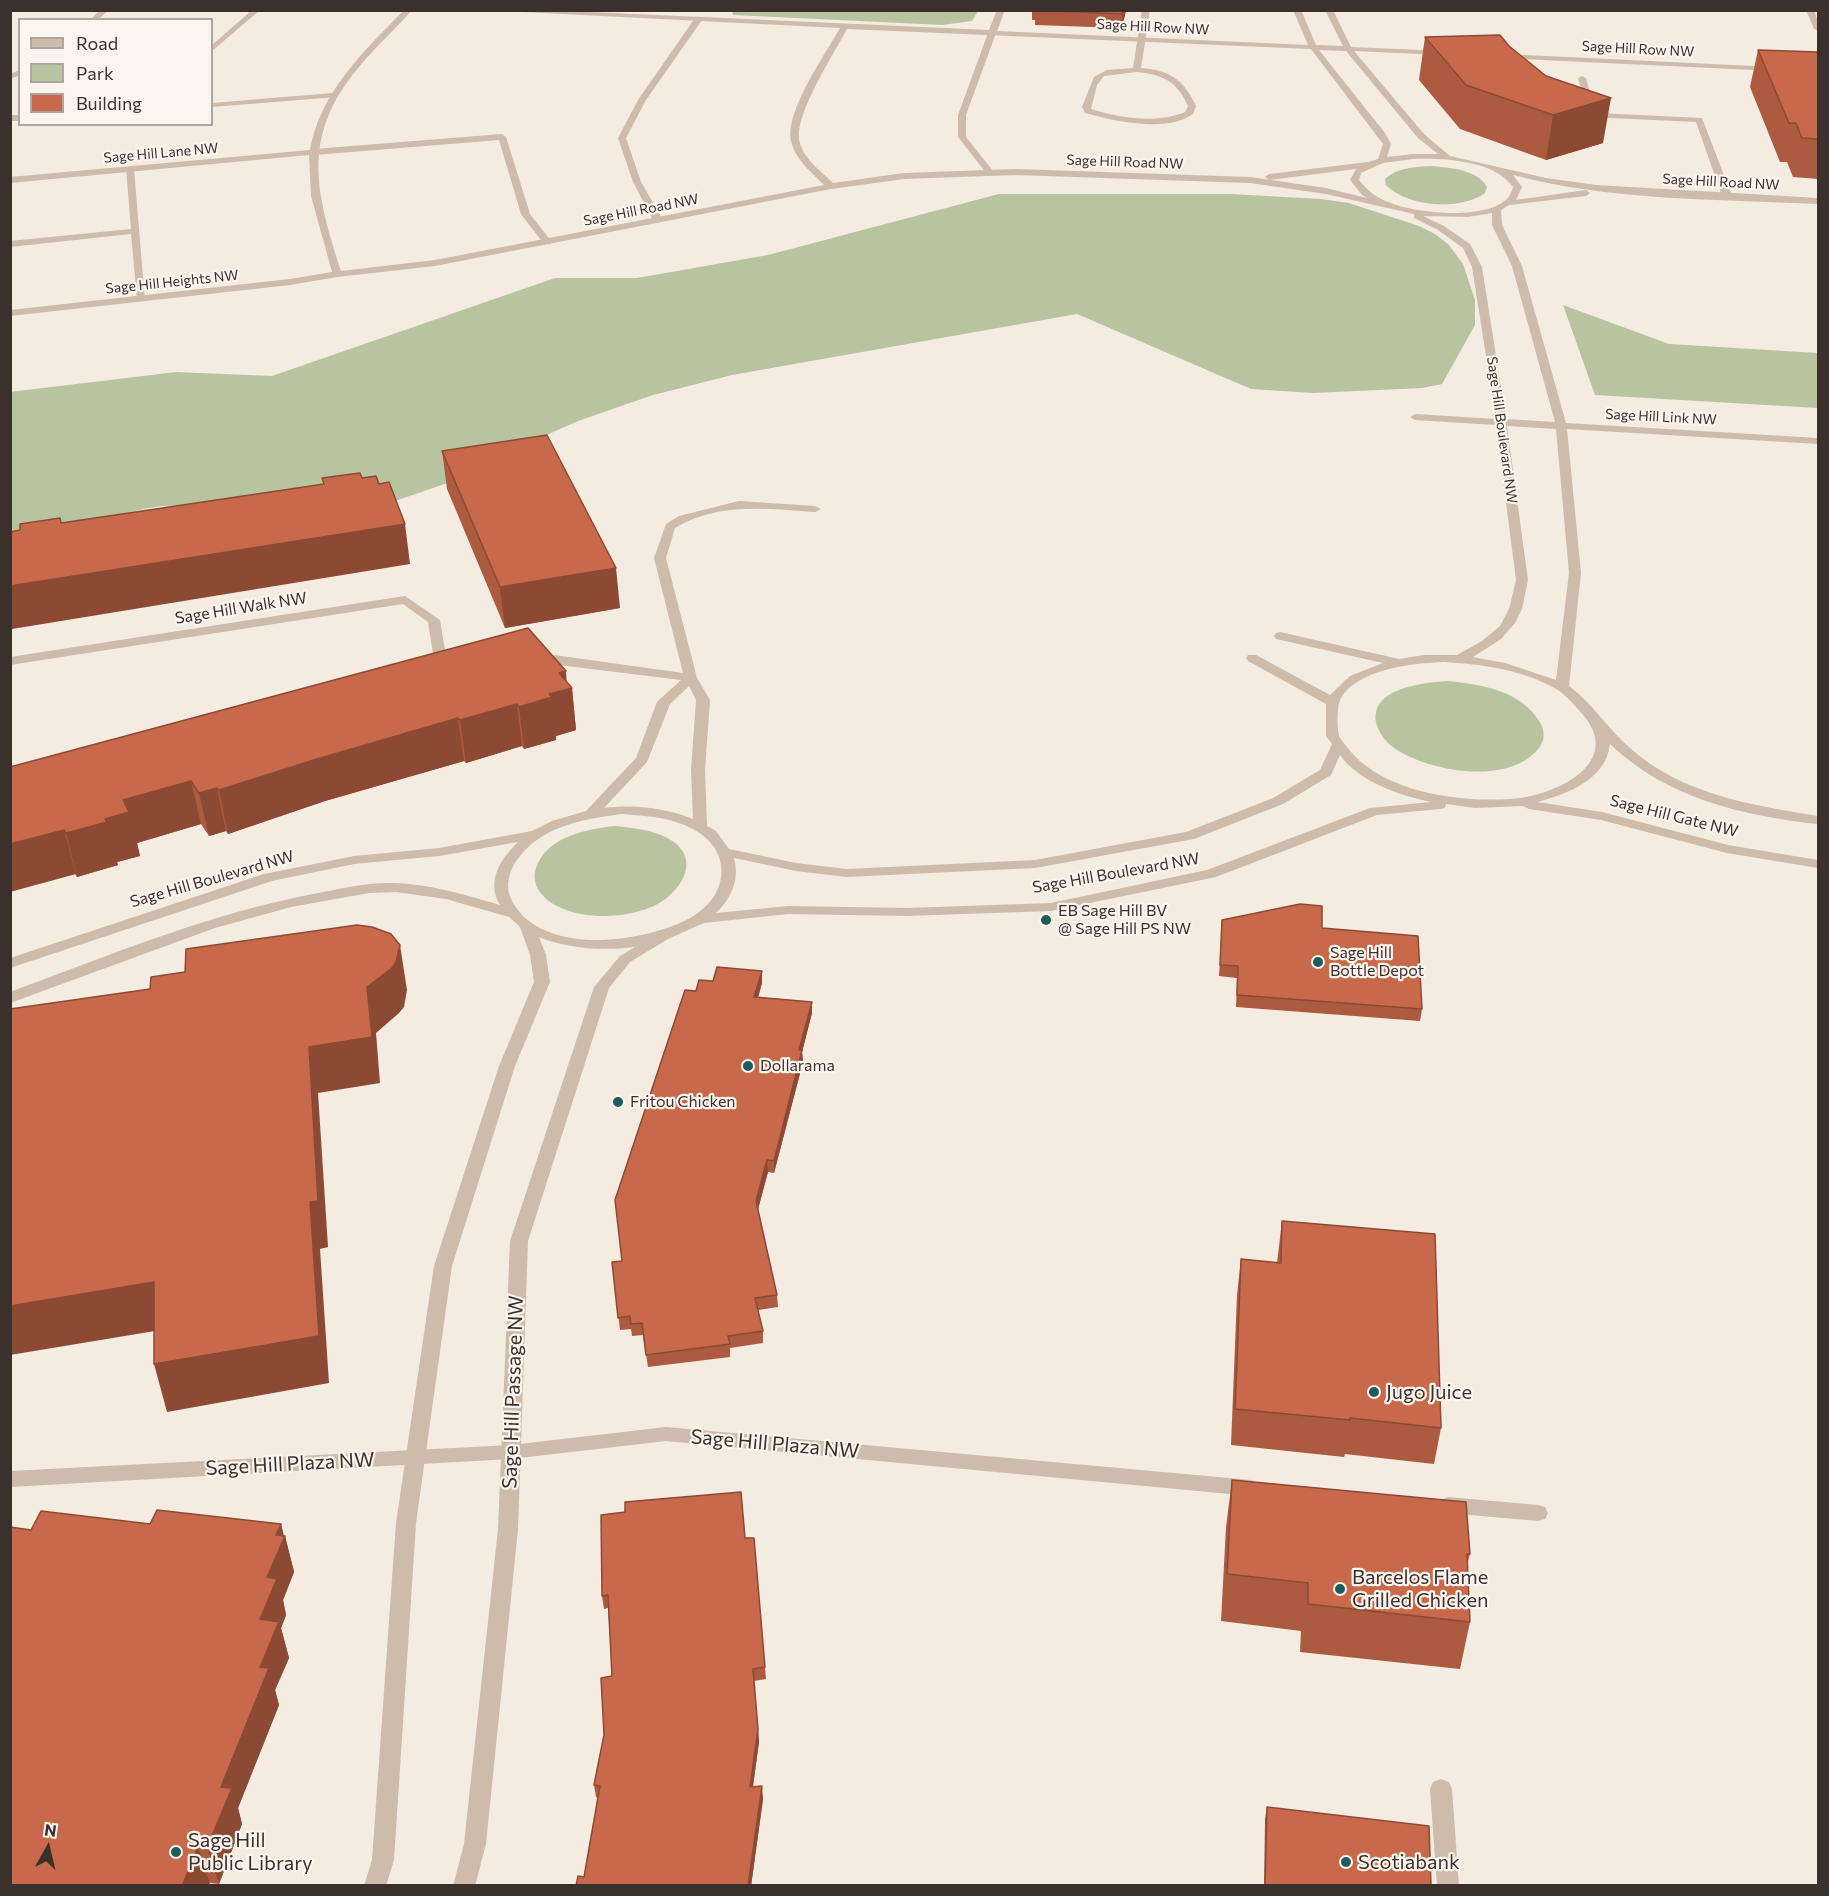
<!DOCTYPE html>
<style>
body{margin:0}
#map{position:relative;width:1829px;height:1896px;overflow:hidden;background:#f4ebe1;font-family:Commissioner,sans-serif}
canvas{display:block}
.frame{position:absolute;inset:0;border:12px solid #3b302b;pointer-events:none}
.legend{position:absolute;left:18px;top:18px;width:195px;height:108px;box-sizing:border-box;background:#fbf5ee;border:2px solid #aea6a0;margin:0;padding:8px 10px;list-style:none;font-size:18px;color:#3b302b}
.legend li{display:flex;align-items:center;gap:12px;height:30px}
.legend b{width:30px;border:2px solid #aea6a0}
.north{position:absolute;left:18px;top:1818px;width:60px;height:60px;-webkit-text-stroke:4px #fbf5ee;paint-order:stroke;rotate:8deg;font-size:16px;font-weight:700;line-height:24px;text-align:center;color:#3b302b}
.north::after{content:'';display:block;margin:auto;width:21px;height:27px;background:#3b302b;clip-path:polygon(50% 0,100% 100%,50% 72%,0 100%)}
</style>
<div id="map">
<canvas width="1829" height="1896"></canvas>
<div class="frame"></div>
<ul class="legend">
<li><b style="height:8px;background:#cdbbac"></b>Road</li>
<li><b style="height:16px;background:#b8c4a0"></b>Park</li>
<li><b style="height:16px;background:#c8694b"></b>Building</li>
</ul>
<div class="north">N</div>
</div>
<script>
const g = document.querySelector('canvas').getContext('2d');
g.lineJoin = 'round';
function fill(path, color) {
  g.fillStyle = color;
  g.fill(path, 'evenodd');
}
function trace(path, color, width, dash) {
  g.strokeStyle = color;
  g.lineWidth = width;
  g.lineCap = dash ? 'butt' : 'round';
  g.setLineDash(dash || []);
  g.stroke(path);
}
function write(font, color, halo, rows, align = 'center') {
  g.font = font + ' Commissioner,sans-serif';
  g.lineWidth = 4.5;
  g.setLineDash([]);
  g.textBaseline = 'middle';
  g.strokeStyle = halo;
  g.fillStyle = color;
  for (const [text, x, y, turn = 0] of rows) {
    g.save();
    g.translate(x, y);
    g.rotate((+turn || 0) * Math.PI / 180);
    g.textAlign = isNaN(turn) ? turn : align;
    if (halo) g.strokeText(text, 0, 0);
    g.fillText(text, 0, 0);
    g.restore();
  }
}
const green = new Path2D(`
 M 732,11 L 732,10 L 978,11 L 972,21 L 942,25 L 733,15 Z
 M 1432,166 C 1450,168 1477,169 1487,187 L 1485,193 C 1460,211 1407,207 1386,185 L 1385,179 C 1398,167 1416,167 1432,166 Z
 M 999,194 L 1230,194 L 1321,199 L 1349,203 L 1419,226 L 1435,234 L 1449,245 L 1463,264 L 1475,300 L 1475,325 L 1442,384 L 1422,388 L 1313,393 L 1251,389 L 1077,314 L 732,375 L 653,395 L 578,421 L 542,437 L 468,476 L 395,501 L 162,506 C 109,513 60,535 11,554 L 10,392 L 176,372 L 272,376 L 555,278 L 637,278 L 768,255 Z
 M 1563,305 L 1669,344 L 1818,353 L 1818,408 L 1595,395 Z
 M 1446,681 C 1480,684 1522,690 1541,724 C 1544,730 1545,739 1541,745 C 1513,788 1424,772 1390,745 C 1384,739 1378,731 1376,722 C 1371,688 1422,683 1446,681 Z
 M 616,826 C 632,828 646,829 661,835 C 698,850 691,880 664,900 C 634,922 559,924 538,889 C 534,883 534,874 536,868 C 547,836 587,829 616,826 Z`);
const lane = new Path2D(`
 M 252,10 L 260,10 L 212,51 L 212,45 Z
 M 1142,10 L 1150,10 L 1141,68 C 1170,70 1184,80 1196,106 L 1193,114 C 1167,133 1114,121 1085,113 L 1082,107 L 1094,77 L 1107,70 L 1133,68 ZM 1137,72 C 1163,75 1177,81 1188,106 L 1185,112 C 1156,124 1121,118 1091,109 L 1097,85 L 1104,76 Z
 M 1806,10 L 1814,10 L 1818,21 L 1818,31 L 1814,29 Z
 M 695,18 L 702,20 L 646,100 L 626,138 L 641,182 L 663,220 L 658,223 L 653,220 L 633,182 L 618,138 L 638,100 Z
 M 992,31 L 996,33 L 966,115 L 966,137 L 994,172 L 990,175 L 987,174 L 958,137 L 958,115 L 988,33 Z
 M 1582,76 L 1586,78 L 1596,113 L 1702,118 L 1732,196 L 1730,198 L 1722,196 L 1696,122 L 1590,117 L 1578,78 Z
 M 333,93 L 337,95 L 336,97 L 212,107 L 212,103 Z
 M 10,115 L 20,115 L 20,121 L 10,121 Z
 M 502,134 L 506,137 L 530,214 L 552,242 L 550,244 L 544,244 L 521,214 L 499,140 L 314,155 L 310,152 L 314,149 Z
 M 130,166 L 134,169 L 145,301 L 137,299 L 131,234 L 10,247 L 10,241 L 131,229 L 126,169 Z
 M 666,1427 L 1251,1480 L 1258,1483 L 1261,1488 L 1258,1493 L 1251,1496 L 666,1441 L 511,1459 L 10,1487 L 10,1471 L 511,1445 Z
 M 1448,1497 L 1538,1505 L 1545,1507 L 1548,1513 L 1545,1519 L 1538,1521 L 1448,1513 L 1441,1510 L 1438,1505 L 1441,1500 Z
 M 1441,1779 L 1449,1782 L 1452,1789 L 1459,1886 L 1437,1886 L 1430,1789 L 1433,1782 Z`);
const street = new Path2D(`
 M 100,10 L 108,10 L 98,20 L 90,20 Z
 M 404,10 L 412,10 C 395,30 375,47 359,67 C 300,137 316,192 341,271 L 435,260 L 824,185 C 812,173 795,159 791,141 C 785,111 825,55 840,28 L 483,10 L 547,10 L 989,30 L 997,10 L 1005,10 L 997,31 L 1308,45 L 1293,10 L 1301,10 L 1316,45 L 1343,46 L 1325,10 L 1333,10 L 1351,47 L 1444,51 L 1445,53 L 1441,55 L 1354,51 L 1424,134 L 1450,156 L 1546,178 L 1596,185 L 1818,198 L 1818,204 C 1717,199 1611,201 1513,175 L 1522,187 L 1516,200 L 1586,190 L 1590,193 L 1586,196 L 1509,205 L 1501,210 L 1502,225 L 1522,266 L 1566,423 L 1818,438 L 1818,444 L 1567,429 L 1581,573 L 1569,686 C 1592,703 1608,729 1630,748 C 1683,795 1751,805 1818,816 L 1818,824 C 1743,816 1666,798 1610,744 C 1606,780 1567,794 1537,802 L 1602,812 L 1728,845 L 1818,860 L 1818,868 L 1727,853 L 1601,820 L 1529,809 L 1523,806 L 1475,808 L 1446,804 L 1445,808 L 1440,809 L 1377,815 L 1216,877 L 1051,911 L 907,916 L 788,914 L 704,923 L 668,939 L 630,962 L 609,988 L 528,1241 L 518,1529 L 486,1844 L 475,1886 L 453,1886 L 464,1844 L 498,1529 L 510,1241 L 594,987 L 620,956 L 635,947 C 602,951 569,949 539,937 L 546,955 L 550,982 L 515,1066 L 452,1266 L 416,1523 L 394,1860 L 386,1886 L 364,1886 L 372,1860 L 396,1523 L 434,1266 L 499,1066 L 534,982 L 530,955 L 520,927 L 509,917 L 446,899 L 396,892 L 369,893 L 291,907 L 215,928 L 10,1003 L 10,992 C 110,955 208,914 313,894 C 339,889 367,882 394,883 C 430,884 466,895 500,905 C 486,882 500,859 518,842 L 439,856 L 354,864 L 272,881 L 10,968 L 10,958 L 264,874 L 354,856 L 439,848 L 532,831 L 552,821 L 586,811 L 636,758 L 657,702 L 681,680 L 534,662 L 528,658 L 534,654 L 554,655 L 683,673 L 654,558 L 666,524 L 679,516 L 739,501 L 815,506 L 821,509 L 815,512 C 768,509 718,502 675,528 L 666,558 L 697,678 L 710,700 L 705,770 L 707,826 L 716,831 L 729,849 L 796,863 L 846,869 L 1035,860 L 1186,832 L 1273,798 L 1320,770 L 1332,744 L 1326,736 L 1326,704 L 1248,661 L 1246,658 L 1248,655 L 1256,655 L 1330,695 L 1350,676 L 1383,663 L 1276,639 L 1274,636 L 1276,633 L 1280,632 L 1399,659 L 1424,655 L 1457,655 L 1482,641 L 1500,626 L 1509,609 L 1516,580 L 1496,425 L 1415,420 L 1410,417 L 1415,414 L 1496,419 L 1472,267 L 1463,248 L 1438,230 L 1414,218 L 1414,214 L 1326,194 L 1250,183 L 1016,175 L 904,179 L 831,189 L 435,266 L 337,277 L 290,285 L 10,316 L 10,310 L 290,279 L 332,272 L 311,196 L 309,155 L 10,183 L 10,177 L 310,150 C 320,92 364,51 404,10 ZM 847,29 L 1311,49 L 1383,144 L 1378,159 L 1368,162 L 1269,174 L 1265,177 L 1269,180 L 1356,169 L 1350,180 L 1362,195 L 1367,198 L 1326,188 L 1250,177 L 1016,169 L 904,173 L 833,183 C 821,171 802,158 799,139 C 796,111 834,54 847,29 ZM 1319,50 L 1346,51 L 1418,138 L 1438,154 L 1413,154 L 1387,157 L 1391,144 L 1385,133 ZM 1413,159 C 1444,158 1494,160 1513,187 C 1512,191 1509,197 1507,199 C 1484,221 1414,213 1388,202 C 1375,197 1367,190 1359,180 L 1361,173 L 1383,163 ZM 1492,213 L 1492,225 L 1512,266 L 1555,422 L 1506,419 L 1482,267 L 1470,244 L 1444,226 L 1423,216 L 1468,217 ZM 1507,426 L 1556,429 L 1569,573 L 1556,680 L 1505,663 L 1473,657 L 1501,639 L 1515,623 L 1522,609 L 1528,580 ZM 1444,662 C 1481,664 1525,670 1558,690 C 1568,697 1576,707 1584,716 C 1622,762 1559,793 1520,798 C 1465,804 1382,794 1347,747 C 1345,744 1340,739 1339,736 C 1337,728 1337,707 1340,700 C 1355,669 1414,663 1444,662 ZM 689,686 L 696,700 L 691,770 L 693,819 C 666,808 633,804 604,808 L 647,762 L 670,704 ZM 1340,755 C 1359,782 1399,795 1431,802 L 1370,808 L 1207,870 L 1051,903 L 907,908 L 788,906 L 716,913 C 731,899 740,879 734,858 L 796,871 L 846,877 L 1035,868 L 1194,839 L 1283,804 L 1331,775 ZM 622,814 C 646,816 671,817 693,829 C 734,851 729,897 690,918 C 644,943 540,958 511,899 C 505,886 509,871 517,860 C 541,826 583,819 622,814 Z
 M 1504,54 L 1774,67 L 1778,69 L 1774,71 L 1501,58 L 1501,54 Z
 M 20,70 L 20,75 L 10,79 L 10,74 Z
 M 405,596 L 440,620 L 446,656 C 442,662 429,664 422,663 L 420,660 L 433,654 L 428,622 L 403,604 L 10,665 L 10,657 Z`);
const wall = new Path2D(`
 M 1032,10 L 1126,10 L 1122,28 L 1035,25 L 1035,20 L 1032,20 Z
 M 1425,37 L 1509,46 L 1603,143 L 1546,160 L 1460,129 L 1419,80 Z
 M 1758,50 L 1818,52 L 1818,179 L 1793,177 L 1787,162 L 1780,162 L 1750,87 Z
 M 442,451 L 620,608 L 505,628 L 447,489 Z
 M 567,682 L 572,688 L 576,730 L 556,736 L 556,740 L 524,749 L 522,746 L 466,763 L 464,761 L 325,801 L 228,834 L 226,831 L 209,836 L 201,824 L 137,843 L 140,856 L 117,862 L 118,865 L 77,877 L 10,767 Z
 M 1222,920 L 1322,928 L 1422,1009 L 1420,1021 L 1236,1007 L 1237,978 L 1219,976 Z
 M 762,983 L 758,997 L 812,1002 L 812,1013 L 802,1052 L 803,1062 L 774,1173 L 768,1172 L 758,1209 L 777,1295 L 778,1307 L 758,1310 L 763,1331 L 763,1343 L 730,1348 L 730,1357 L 648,1367 L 643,1335 L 632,1336 L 631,1329 L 620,1330 L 612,1262 L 622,1261 L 696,991 Z
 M 1282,1221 L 1441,1428 L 1434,1464 L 1345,1454 L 1344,1457 L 1231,1445 L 1237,1295 L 1241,1259 L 1277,1263 Z
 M 1232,1480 L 1470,1554 L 1467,1565 L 1470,1622 L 1460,1669 L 1300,1652 L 1301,1631 L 1221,1621 L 1226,1527 Z
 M 150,1524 L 281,1524 L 284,1536 L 285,1536 L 294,1572 L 283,1600 L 286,1615 L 281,1628 L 289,1658 L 275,1690 L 279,1705 L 238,1808 L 242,1824 L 219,1884 L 210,1883 L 31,1530 Z
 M 745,1538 L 754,1538 L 766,1679 L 754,1681 L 759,1742 L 753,1787 L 763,1799 L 751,1886 L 576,1886 L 584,1877 L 598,1798 L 596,1797 L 594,1785 L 604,1735 L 612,1676 L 608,1608 L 604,1609 L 602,1596 Z
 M 1267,1807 L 1431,1886 L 1264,1886 L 1265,1819 Z`);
const shadedWall = new Path2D(`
 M 1123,10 L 1126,10 L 1122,28 L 1122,14 Z
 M 1611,98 L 1603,143 L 1546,160 L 1553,115 Z
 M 405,524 L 410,564 L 12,629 L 10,624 L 10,586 Z
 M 616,568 L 620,608 L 505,628 L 500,587 Z
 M 566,671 L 567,689 L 572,688 L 576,730 L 556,736 L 556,740 L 524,749 L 519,707 L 549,694 L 559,673 Z
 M 517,704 L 522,746 L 466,763 L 460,720 Z
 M 458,718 L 464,761 L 325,801 L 228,834 L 219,790 L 317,759 Z
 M 191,781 L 201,824 L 137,843 L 140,856 L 117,862 L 118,865 L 77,877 L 66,833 L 105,819 L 123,800 Z
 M 217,788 L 226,831 L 209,836 L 199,793 Z
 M 64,830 L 76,874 L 10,892 L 10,844 Z
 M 400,945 L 407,990 L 404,1007 L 399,1013 L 376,1033 L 380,1083 L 318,1093 L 328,1247 L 320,1249 L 329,1383 L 167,1412 L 154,1364 L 310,1202 L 309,1047 L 367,987 Z
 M 762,971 L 762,983 L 755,1009 L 754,997 Z
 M 812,1002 L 812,1013 L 802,1052 L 803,1062 L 774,1173 L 774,1161 L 799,1050 Z
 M 767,1160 L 768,1172 L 757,1213 L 756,1201 Z
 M 154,1282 L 167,1329 L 10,1355 L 10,1306 Z
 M 281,1524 L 284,1538 L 285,1536 L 294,1572 L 283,1600 L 286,1615 L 281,1628 L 289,1658 L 275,1690 L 279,1705 L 238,1808 L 242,1824 L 219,1884 L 207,1848 L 221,1787 L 260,1667 L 260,1619 L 276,1535 Z
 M 758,1729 L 759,1742 L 751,1799 L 750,1787 Z
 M 762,1786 L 763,1799 L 751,1886 L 748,1886 Z
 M 198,1847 L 210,1883 L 209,1886 L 182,1886 Z`);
const building = new Path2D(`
 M 1038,10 L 1123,10 L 1122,14 Z
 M 1500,35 L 1509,46 L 1546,76 L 1611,98 L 1553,115 L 1466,85 L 1425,37 Z
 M 1758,50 L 1818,52 L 1818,139 L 1802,138 L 1796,123 L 1789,123 Z
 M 547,435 L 616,568 L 500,587 L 442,451 Z
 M 360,473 L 362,478 L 376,476 L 379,484 L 389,482 L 405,524 L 10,586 L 10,532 L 20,530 L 20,524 L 60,518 L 61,523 L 149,510 L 324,484 L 322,478 Z
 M 528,628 L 566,671 L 559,673 L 572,688 L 549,694 L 552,697 L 519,707 L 517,704 L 460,720 L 458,718 L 317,759 L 219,790 L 217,788 L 199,793 L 191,781 L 123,800 L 129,812 L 105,819 L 107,822 L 66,833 L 64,830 L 10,844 L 10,767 Z
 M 1300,904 L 1322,906 L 1322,928 L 1418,936 L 1422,1009 L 1237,995 L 1238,966 L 1220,965 L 1222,920 Z
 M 357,925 L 372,927 L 391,934 L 400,945 L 396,962 L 392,968 L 367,987 L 372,1037 L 309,1047 L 318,1201 L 310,1202 L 319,1336 L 154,1364 L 154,1282 L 10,1306 L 10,1009 L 150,989 L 151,977 L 185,972 L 186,949 Z
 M 717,967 L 762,971 L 754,997 L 812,1002 L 799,1050 L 802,1050 L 774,1161 L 767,1160 L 756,1201 L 777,1295 L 755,1298 L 763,1331 L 728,1336 L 730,1344 L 646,1355 L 642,1323 L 631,1324 L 630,1316 L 618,1318 L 612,1262 L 622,1261 L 615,1200 L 685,990 L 696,991 L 699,980 L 713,981 Z
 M 1282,1221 L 1435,1234 L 1441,1428 L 1350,1418 L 1350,1420 L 1235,1409 L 1241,1259 L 1281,1263 Z
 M 1232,1480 L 1466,1502 L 1470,1554 L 1467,1554 L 1470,1622 L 1308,1604 L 1308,1583 L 1227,1574 Z
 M 741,1492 L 745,1538 L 754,1538 L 765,1667 L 753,1669 L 758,1729 L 750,1787 L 762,1786 L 748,1886 L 576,1886 L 578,1876 L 584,1877 L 600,1786 L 594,1785 L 604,1735 L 601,1678 L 612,1676 L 608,1595 L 602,1596 L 601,1515 L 625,1512 L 625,1502 Z
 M 157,1510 L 281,1524 L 276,1535 L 285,1536 L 267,1577 L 277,1579 L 260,1619 L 279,1622 L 260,1667 L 269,1668 L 221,1787 L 232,1788 L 207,1848 L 198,1847 L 182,1886 L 10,1886 L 10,1527 L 31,1530 L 41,1511 L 150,1524 Z
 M 1267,1807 L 1429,1826 L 1431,1886 L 1265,1886 Z`);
const markers = [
 [1046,920,6,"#1f5a5e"],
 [1318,962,6,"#1f5a5e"],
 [748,1066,6,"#1f5a5e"],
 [618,1102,6,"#1f5a5e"],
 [1374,1392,6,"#1f5a5e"],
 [1340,1589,6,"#1f5a5e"],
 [176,1852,6,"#1f5a5e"],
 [1346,1862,6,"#1f5a5e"]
];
const farStreetnames = [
 ["Sage Hill Row NW",1153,27,3],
 ["Sage Hill Row NW",1638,49,3],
 ["Sage Hill Lane NW",161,153,-5],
 ["Sage Hill Road NW",1125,162,2],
 ["Sage Hill Road NW",1721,182,3],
 ["Sage Hill Road NW",641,210,-11],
 ["Sage Hill Heights NW",172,282,-6],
 ["Sage Hill Link NW",1661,417,3],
 ["Sage Hill Boulevard NW",1502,430,82]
];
const streetNames = [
 ["Sage Hill Walk NW",241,608,-9],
 ["Sage Hill Gate NW",1674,816,14],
 ["Sage Hill Boulevard NW",1116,873,-10],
 ["Sage Hill Boulevard NW",212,879,-16]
];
const poiNames = [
 ["EB Sage Hill BV",1058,911],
 ["@ Sage Hill PS NW",1058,929],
 ["Sage Hill",1330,953],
 ["Bottle Depot",1330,971],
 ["Dollarama",760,1066],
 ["Fritou Chicken",630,1102]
];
const nearStreetnames = [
 ["Sage Hill Passage NW",513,1392,-88],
 ["Sage Hill Plaza NW",775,1444,5],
 ["Sage Hill Plaza NW",290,1464,-3]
];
const nearPoinames = [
 ["Jugo Juice",1386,1392],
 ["Barcelos Flame",1352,1577],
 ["Grilled Chicken",1352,1600],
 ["Sage Hill",188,1840],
 ["Public Library",188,1863],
 ["Scotiabank",1358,1862]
];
fill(green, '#b8c4a0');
fill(lane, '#cdbbac');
fill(street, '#cdbbac');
fill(wall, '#ac5a40');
fill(shadedWall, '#8c4a34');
fill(building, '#c8694b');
trace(building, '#8c4a34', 1.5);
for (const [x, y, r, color] of markers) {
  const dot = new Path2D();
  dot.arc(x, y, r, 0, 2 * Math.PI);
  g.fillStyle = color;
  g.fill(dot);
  trace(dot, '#fbf5ee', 2);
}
write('14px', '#3b302b', '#fbf5ee', farStreetnames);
write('16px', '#3b302b', '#fbf5ee', streetNames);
write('16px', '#3b302b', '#fbf5ee', poiNames, 'left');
write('20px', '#3b302b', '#fbf5ee', nearStreetnames);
write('20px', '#3b302b', '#fbf5ee', nearPoinames, 'left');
</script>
